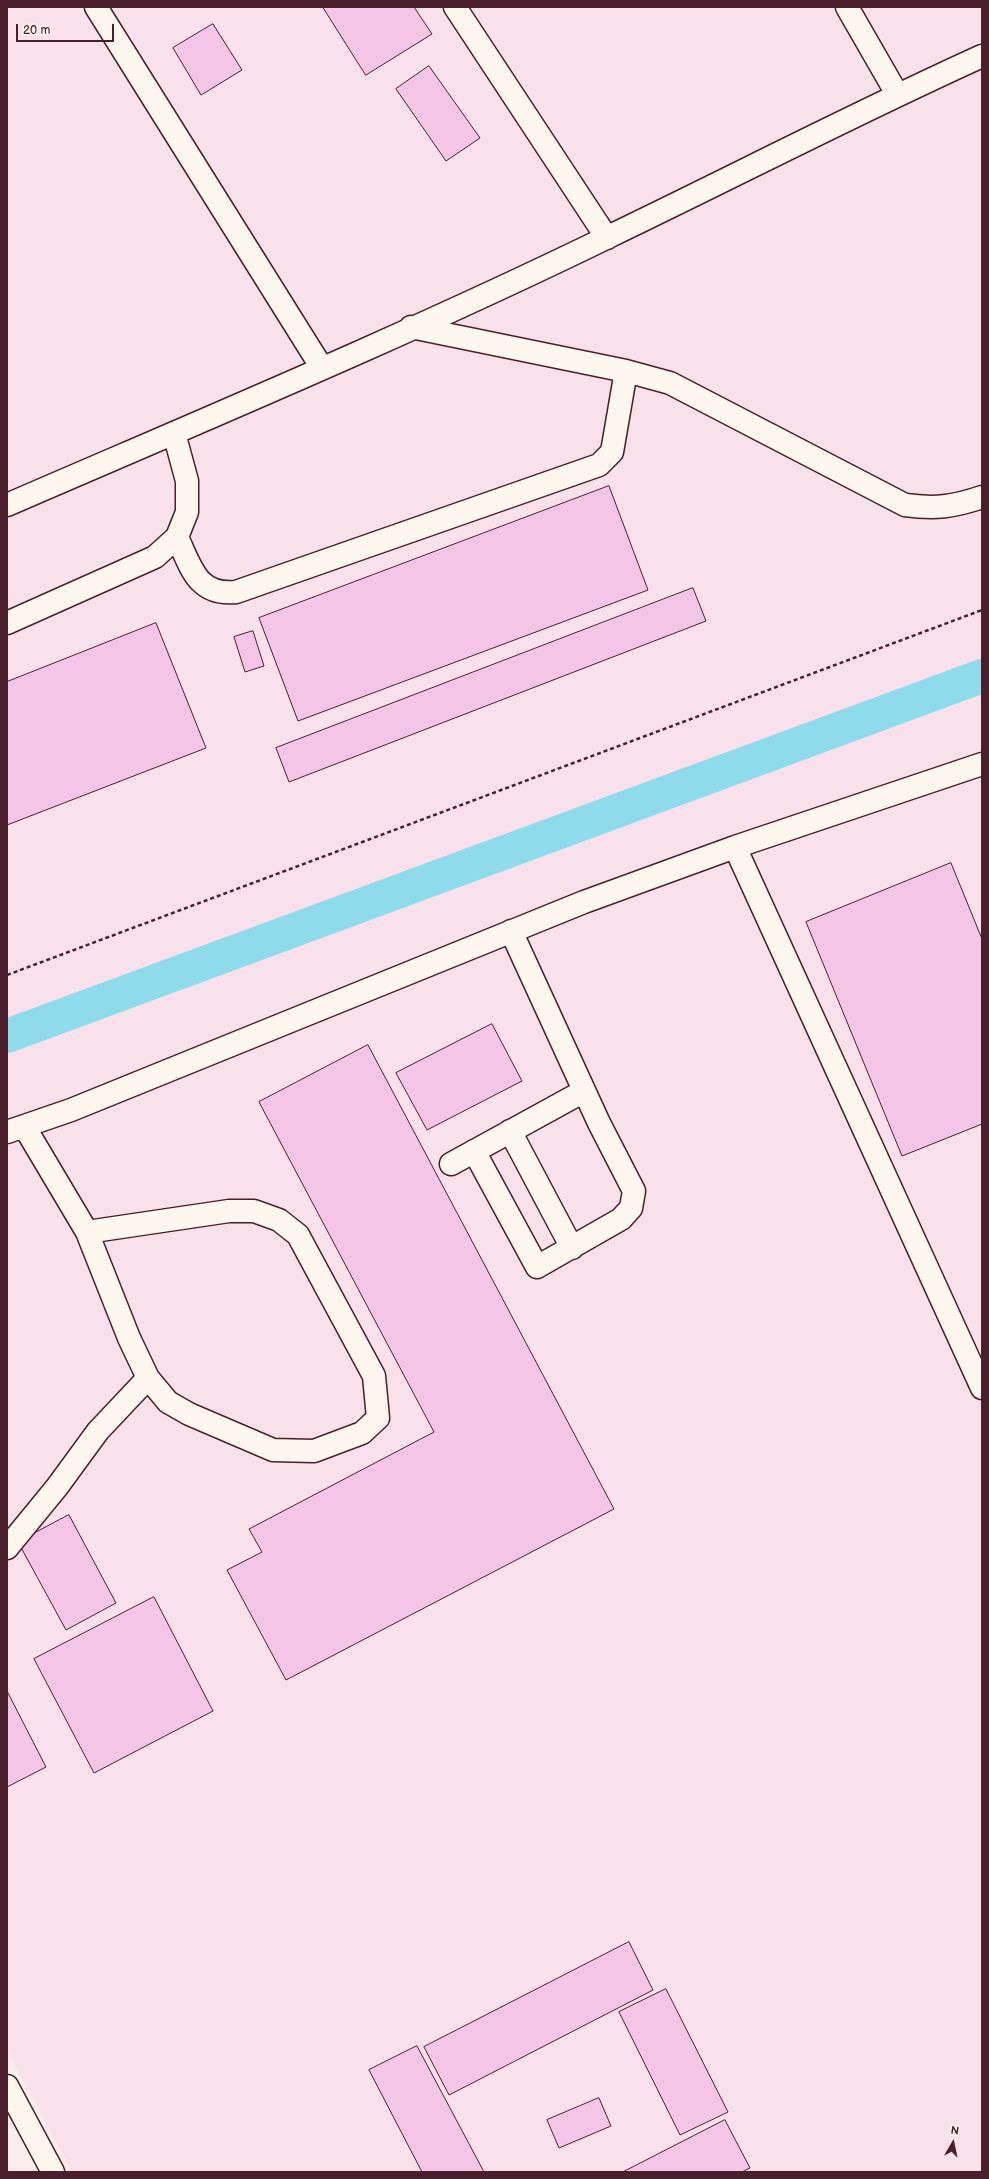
<!DOCTYPE html>
<style>
body{margin:0}
#map{position:relative;width:989px;height:2179px;overflow:hidden;background:#faedeb;font-family:"Balsamiq Sans",sans-serif}
canvas{display:block}
.frame{position:absolute;inset:0;border:8px solid #4a1f2b;pointer-events:none}
.north{position:absolute;left:933px;top:2123px;width:40px;height:40px;-webkit-text-stroke:3px #fbf7ec;paint-order:stroke;rotate:9deg;font-size:11px;font-weight:700;line-height:16px;text-align:center;color:#4a1f2b}
.north::after{content:'';display:block;margin:auto;width:14px;height:18px;background:#4a1f2b;clip-path:polygon(50% 0,100% 100%,50% 72%,0 100%)}
.scale{position:absolute;left:16px;top:24px;width:98px;height:18px;box-sizing:border-box;border:2px solid #4a1f2b;border-top:0;padding-left:5px;font-size:12px;line-height:14px;white-space:nowrap;color:#4a1f2b;-webkit-text-stroke:3px #fbf7ec;paint-order:stroke}
</style>
<div id="map">
<canvas width="989" height="2179"></canvas>
<div class="frame"></div>
<div class="north">N</div>
<div class="scale">20 m</div>
</div>
<script>
const g = document.querySelector('canvas').getContext('2d');
g.lineJoin = 'round';
function fill(path, color) {
  g.fillStyle = color;
  g.fill(path, 'evenodd');
}
function trace(path, color, width, dash) {
  g.strokeStyle = color;
  g.lineWidth = width;
  g.lineCap = dash ? 'butt' : 'round';
  g.setLineDash(dash || []);
  g.stroke(path);
}
const built = new Path2D(`
 M 7,7 L 982,7 L 982,676 L 7,1036 Z
 M 982,689 L 982,2172 L 72,2172 L 7,2050 L 7,1040 Z`);
const canal = new Path2D(`
 M 7,1036 L 982,676`);
const building = new Path2D(`
 M 323,7 L 414,7 L 432,34 L 366,75 Z
 M 213,24 L 242,70 L 201,95 L 173,48 Z
 M 429,66 L 480,138 L 446,161 L 396,89 Z
 M 609,486 L 648,590 L 298,721 L 259,618 Z
 M 693,588 L 706,621 L 289,782 L 276,748 Z
 M 156,623 L 206,748 L 7,825 L 7,682 Z
 M 253,631 L 264,666 L 245,672 L 234,637 Z
 M 951,863 L 982,939 L 982,1124 L 902,1156 L 806,922 Z
 M 492,1024 L 522,1081 L 427,1130 L 396,1073 Z
 M 368,1045 L 614,1509 L 286,1680 L 227,1570 L 262,1552 L 249,1529 L 434,1432 L 259,1102 Z
 M 69,1515 L 116,1603 L 66,1630 L 18,1542 Z
 M 154,1597 L 213,1711 L 94,1773 L 34,1659 Z
 M 7,1691 L 46,1767 L 7,1787 Z
 M 629,1942 L 653,1990 L 449,2095 L 424,2047 Z
 M 666,1989 L 728,2112 L 680,2135 L 619,2012 Z
 M 417,2046 L 484,2172 L 422,2172 L 369,2070 Z
 M 599,2098 L 611,2126 L 559,2148 L 547,2120 Z
 M 725,2120 L 750,2168 L 742,2172 L 623,2172 Z`);
const path = new Path2D(`
 M 7,975 L 982,610`);
const minor = new Path2D(`
 M 96,7 L 322,368
 M 455,7 L 607,238
 M 847,7 L 897,94
 M 411,327 L 626,371 L 670,383 L 905,505 C 935,509 953,507 982,497
 M 7,505 C 208,418 411,333 608,237 C 733,177 856,113 982,56
 M 177,537 C 191,567 197,596 236,592 L 599,465 L 612,452 L 626,371
 M 7,623 L 155,557 L 177,537 L 187,512 L 187,481 L 174,433
 M 735,847 L 982,1388
 M 24,1126 L 87,1232 L 129,1338 L 148,1378 L 168,1402 L 189,1414 L 273,1450 L 314,1451 L 362,1433 L 378,1418 L 374,1376 L 298,1235 L 279,1220 L 254,1211 L 229,1211 L 87,1232
 M 510,1131 L 572,1248
 M 7,1132 L 71,1110 L 584,902 L 735,847 L 982,764
 M 474,1151 L 537,1267 L 621,1219 L 631,1208 L 634,1191 L 599,1123 L 511,931
 M 451,1164 L 584,1091
 M 7,1548 L 57,1487 L 98,1431 L 148,1378
 M 7,2086 L 53,2172`);
fill(built, '#f8e1ea');
trace(canal, '#8ddbeb', 34);
fill(building, '#f5c5e7');
trace(building, '#4a1f2b', 1);
trace(minor, '#4a1f2b', 25);
trace(path, '#4a1f2b', 2.5, [4, 3]);
trace(minor, '#fbf7ec', 22);
</script>
